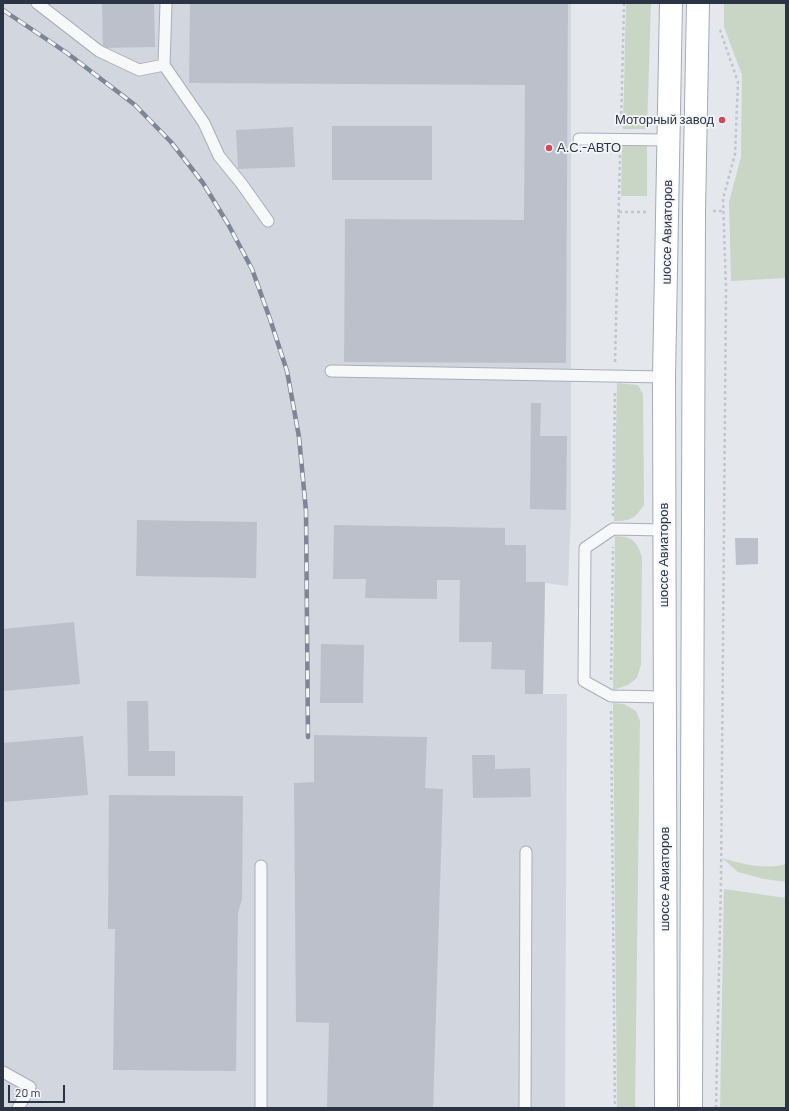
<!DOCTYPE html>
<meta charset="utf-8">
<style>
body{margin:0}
#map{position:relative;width:789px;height:1111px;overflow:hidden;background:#e4e7ec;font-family:Barlow,sans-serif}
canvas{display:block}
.frame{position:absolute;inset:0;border:4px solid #2b3445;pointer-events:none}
.scale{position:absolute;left:8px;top:1085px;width:57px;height:18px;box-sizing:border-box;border:2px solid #2b3445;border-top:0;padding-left:5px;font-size:12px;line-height:14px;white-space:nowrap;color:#2b3445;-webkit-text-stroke:3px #f4f6f9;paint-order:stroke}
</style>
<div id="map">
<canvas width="789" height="1111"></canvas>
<div class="frame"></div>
<div class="scale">20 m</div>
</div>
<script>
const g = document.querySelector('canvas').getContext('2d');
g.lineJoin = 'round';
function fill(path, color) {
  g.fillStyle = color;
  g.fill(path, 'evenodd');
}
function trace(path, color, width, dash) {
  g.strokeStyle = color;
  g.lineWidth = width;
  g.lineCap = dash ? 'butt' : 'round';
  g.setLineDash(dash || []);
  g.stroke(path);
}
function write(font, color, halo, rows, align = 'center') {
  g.font = font + ' Barlow,sans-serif';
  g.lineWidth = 3.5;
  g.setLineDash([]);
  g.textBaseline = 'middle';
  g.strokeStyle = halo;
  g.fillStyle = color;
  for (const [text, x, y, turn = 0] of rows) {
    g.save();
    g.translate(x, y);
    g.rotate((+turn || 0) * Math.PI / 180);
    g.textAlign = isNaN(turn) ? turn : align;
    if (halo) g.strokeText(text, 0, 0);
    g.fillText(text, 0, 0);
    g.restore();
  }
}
const built = new Path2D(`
 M 3,3 L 571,3 L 571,514 L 568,586 L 545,583 L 543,694 L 567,694 L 565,1108 L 3,1108 Z`);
const green = new Path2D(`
 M 626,3 L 651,3 L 647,129 L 623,129 Z
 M 724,3 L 786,3 L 786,278 L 731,281 L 729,202 L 741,157 L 742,75 L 724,27 Z
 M 622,146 L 647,146 L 647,196 L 621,196 Z
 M 617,383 L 638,385 L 643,394 L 644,505 C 634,519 631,521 614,521 Z
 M 615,536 C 633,537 636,540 642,557 L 641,665 L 637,678 L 628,685 L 613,690 Z
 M 613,703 L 624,704 L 636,711 L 640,721 L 635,1108 L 617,1108 Z
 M 722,858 C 742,864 765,870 786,864 L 786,882 L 764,879 L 738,872 Z
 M 724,889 L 786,898 L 786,1108 L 720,1108 Z`);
const building = new Path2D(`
 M 102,3 L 154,3 L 155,47 L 103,48 Z
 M 190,3 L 568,3 L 566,363 L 344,362 L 345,219 L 524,220 L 525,85 L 189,83 Z
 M 332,126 L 432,126 L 432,180 L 332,180 Z
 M 293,127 L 295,167 L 238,169 L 236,130 Z
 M 531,403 L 541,403 L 540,436 L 567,436 L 566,510 L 530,509 Z
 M 137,520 L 257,522 L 256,578 L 136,576 Z
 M 334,525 L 505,528 L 505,545 L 526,545 L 526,582 L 545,582 L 543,694 L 525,694 L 525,670 L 491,669 L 492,642 L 459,642 L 460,580 L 437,580 L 437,599 L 365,598 L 366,579 L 333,579 Z
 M 735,538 L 758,538 L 758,564 L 736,565 Z
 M 74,622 L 80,684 L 3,691 L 3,629 Z
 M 321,644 L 364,645 L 363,703 L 320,703 Z
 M 127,701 L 148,701 L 149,751 L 175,751 L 175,776 L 128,776 Z
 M 314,735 L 427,737 L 425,788 L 443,789 L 433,1108 L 327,1108 L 329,1023 L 296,1022 L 294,783 L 314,782 Z
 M 83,736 L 88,795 L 3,802 L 3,743 Z
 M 472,755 L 495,755 L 495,769 L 530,768 L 531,797 L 473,798 Z
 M 109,795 L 243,796 L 242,899 L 238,913 L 236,1071 L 113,1070 L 115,929 L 108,929 Z`);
const path = new Path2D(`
 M 621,126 L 624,3
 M 713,211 L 723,211
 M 619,212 L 646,212
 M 615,362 L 620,155
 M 613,516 L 615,391
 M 611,680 L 613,547
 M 611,711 L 615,1108
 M 716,1108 L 721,881 L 726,288 L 723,199 L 735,154 L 738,82 L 719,27`);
const lane = new Path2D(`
 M 37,3 L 99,51 L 139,70 L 164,65
 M 166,3 L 164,65 L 204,123 L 219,156 L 241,183 L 268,221
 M 579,139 L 668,140
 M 331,371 L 664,377
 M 664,530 L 613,529 L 585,548 L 584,681 L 611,696 L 665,697
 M 3,1072 L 30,1087 L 18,1108
 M 261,1108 L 261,866
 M 525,1108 L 526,852`);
const primary = new Path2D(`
 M 666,1108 L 664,377 L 671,3
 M 691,1108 L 694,211 L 698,3`);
const rail = new Path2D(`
 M 3,10 L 67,53 L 135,105 L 171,142 L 203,183 L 228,224 L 252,269 L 270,319 L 287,371 L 299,437 L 306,511 L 308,737`);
const markers = [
 [722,120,4,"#d1495b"],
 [549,148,4,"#d1495b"]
];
const poiNames = [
 ["Моторный завод",714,120],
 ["А.С.-АВТО",557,148,"left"]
];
const streetNames = [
 ["шоссе Авиаторов",667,232,-89],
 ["шоссе Авиаторов",664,555,-90],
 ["шоссе Авиаторов",665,879,-90]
];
fill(built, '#d2d6de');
fill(green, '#c9d6c5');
fill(building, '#bbc0ca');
trace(lane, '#a9aeb7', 13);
trace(primary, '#a3abb8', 24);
trace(path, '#c2c5cb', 2.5, [3, 3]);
trace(lane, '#f7f8fa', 11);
trace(primary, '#fff', 22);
trace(rail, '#7d8696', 4.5);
trace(rail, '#f4f6f9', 3, [9]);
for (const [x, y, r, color] of markers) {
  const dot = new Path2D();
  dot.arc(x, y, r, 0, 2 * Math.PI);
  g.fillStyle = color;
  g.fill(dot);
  trace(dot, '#f4f6f9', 1.5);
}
write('13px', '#2b3445', '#f4f6f9', poiNames, 'right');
write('13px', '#2b3445', '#f4f6f9', streetNames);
</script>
